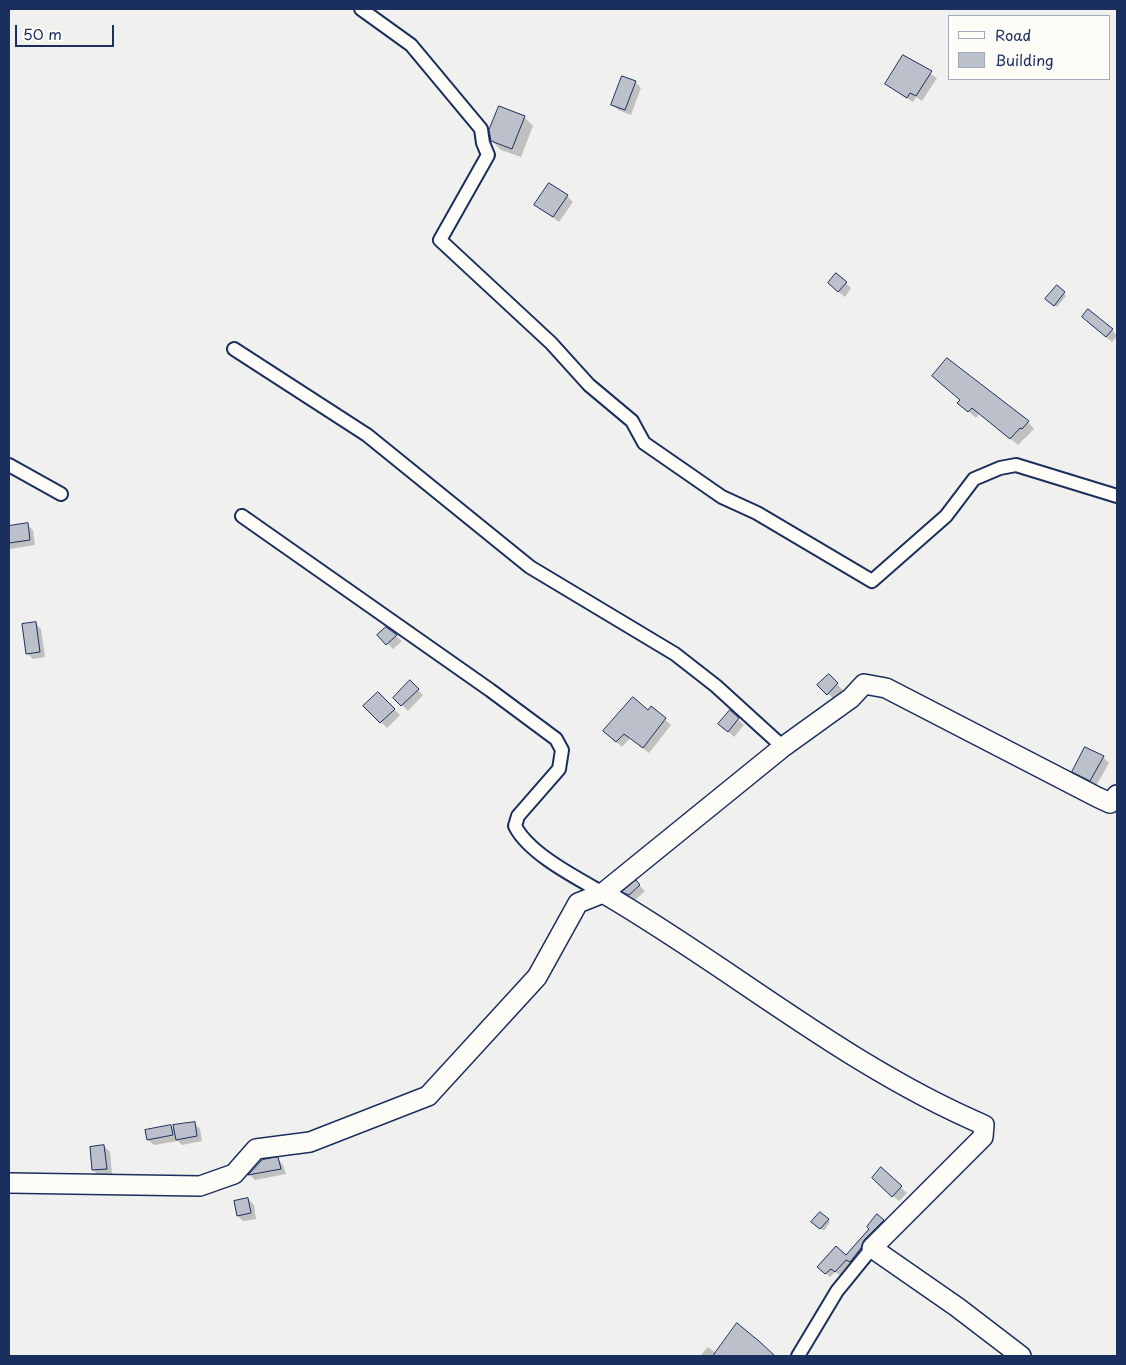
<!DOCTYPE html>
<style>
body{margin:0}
#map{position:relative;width:1126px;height:1365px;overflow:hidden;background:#f0f0ee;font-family:"Playpen Sans",sans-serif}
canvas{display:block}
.frame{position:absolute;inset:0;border:10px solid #1b2f5e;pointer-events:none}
.legend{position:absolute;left:948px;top:15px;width:162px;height:65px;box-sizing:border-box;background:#fdfcf7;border:1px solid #a3aaba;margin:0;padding:6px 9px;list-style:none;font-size:15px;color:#1b2f5e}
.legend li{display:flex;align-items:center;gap:10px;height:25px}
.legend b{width:25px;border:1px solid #a3aaba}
.scale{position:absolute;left:15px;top:25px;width:99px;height:22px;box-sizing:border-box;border:2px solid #1b2f5e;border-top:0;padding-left:6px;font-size:15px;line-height:18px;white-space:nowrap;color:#1b2f5e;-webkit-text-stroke:4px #fdfcf7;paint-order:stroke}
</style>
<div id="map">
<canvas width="1126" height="1365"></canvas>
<div class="frame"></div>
<ul class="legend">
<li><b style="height:6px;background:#fdfcf7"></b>Road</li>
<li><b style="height:14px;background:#bbc0ca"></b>Building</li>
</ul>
<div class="scale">50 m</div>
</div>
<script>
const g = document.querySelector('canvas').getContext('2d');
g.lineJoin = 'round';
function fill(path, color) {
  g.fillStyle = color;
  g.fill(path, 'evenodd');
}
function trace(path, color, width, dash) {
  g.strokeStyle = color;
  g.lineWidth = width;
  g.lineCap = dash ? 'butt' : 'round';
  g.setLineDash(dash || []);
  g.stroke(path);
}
const shadow = new Path2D(`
 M 903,56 L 937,78 L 922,101 L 916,97 L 913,102 L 886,84 Z
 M 635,82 L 641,88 L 631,115 L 618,110 L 613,104 Z
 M 524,117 L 533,126 L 521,157 L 501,150 L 492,141 Z
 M 567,196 L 573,202 L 559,222 L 536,205 Z
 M 846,283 L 851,288 L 845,297 L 835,289 Z
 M 1057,287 L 1066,296 L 1057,307 L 1047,299 Z
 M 1089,323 L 1112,330 L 1117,336 L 1112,342 Z
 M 959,403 L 1028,422 L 1034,429 L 1018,445 L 980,413 L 976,418 Z
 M 27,525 L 33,530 L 35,545 L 10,549 L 9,528 Z
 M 36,624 L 41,629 L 45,657 L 33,659 L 27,653 Z
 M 386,628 L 402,641 L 393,649 L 379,635 Z
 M 829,676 L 843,690 L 834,699 L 819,685 Z
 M 410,682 L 423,695 L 408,711 L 395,698 Z
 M 378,693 L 400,715 L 387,728 L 365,706 Z
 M 651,708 L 671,725 L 649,753 L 630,738 L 622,747 L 610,736 Z
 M 730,712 L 744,725 L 734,737 L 725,729 Z
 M 1086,748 L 1103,757 L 1109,763 L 1096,786 L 1074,771 Z
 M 636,882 L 645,891 L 635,900 L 624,892 Z
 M 194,1123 L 200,1129 L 202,1141 L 182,1145 L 178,1141 L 154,1145 L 148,1140 L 171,1126 L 175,1131 Z
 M 104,1146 L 110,1152 L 112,1174 L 99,1176 L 93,1170 Z
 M 278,1159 L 283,1165 L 286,1174 L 255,1180 L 250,1175 Z
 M 882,1169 L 907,1193 L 899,1201 L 879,1184 Z
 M 248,1199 L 254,1205 L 256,1219 L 243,1221 L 238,1216 Z
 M 878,1216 L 887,1225 L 854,1265 L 851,1262 L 840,1275 L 835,1272 L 830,1277 L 819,1267 L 846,1257 L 870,1229 Z
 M 828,1220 L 830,1222 L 824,1231 L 815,1224 Z
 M 737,1325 L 774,1356 L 700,1356 L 708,1347 L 717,1354 Z`);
const building = new Path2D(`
 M 903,55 L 932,71 L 916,96 L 910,93 L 907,98 L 885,84 Z
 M 622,76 L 636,81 L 625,110 L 611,105 Z
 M 499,106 L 525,116 L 512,149 L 491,141 L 489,130 Z
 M 549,183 L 568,195 L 553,217 L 534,205 Z
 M 836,273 L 847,282 L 838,292 L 828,283 Z
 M 1057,285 L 1065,292 L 1054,306 L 1045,299 Z
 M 1088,309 L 1113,329 L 1106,337 L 1082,317 Z
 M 947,358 L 1029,421 L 1022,429 L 1020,428 L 1010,439 L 972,408 L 968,412 L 957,403 L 960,400 L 932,376 Z
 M 28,523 L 30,540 L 9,543 L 9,526 Z
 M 36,622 L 40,652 L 26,654 L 22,624 Z
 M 386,627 L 397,635 L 386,645 L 377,635 Z
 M 829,674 L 838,683 L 827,695 L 817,685 Z
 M 410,680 L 419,689 L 401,706 L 393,698 Z
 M 378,692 L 395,709 L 380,723 L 363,706 Z
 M 633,697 L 648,710 L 651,706 L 666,718 L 643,748 L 624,734 L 616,742 L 603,731 Z
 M 730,710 L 739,718 L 728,732 L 718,724 Z
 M 1085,747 L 1104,756 L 1090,781 L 1072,772 Z
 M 636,880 L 640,885 L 629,895 L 622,892 Z
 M 195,1122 L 197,1136 L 176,1140 L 173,1125 Z
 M 171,1125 L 173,1135 L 147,1140 L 145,1130 Z
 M 104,1145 L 107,1169 L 92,1170 L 90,1147 Z
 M 278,1157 L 281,1169 L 248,1175 L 262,1160 Z
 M 881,1167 L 902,1186 L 892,1197 L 872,1178 Z
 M 248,1198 L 251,1213 L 237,1216 L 234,1201 Z
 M 820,1212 L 829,1219 L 820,1229 L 811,1222 Z
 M 877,1214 L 884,1220 L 864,1240 L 861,1248 L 850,1262 L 846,1260 L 835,1272 L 831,1269 L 825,1274 L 817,1267 L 836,1246 L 846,1255 L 869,1229 L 867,1227 Z
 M 737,1323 L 760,1342 L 775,1356 L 713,1356 Z`);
const street = new Path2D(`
 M 361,9 L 411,45 L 481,129 L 483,143 L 488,155 L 440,240 L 551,343 L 589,385 L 632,421 L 644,443 L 722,497 L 757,513 L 872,581 L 946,516 L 974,479 L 1000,468 L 1016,465 L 1117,496
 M 234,349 L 367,435 L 530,567 L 675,654 L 716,686 L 783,747
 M 9,465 L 61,494
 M 242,516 L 490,690 L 556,739 L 562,750 L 559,769 L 518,816 L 515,826 C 529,854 577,878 603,893
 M 798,1356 L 837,1291 L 872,1248`);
const secondary = new Path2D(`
 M 603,893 C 732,968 846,1066 984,1125 L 983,1137 L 872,1248 L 957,1307 L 1021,1356
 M 9,1183 L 200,1186 L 234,1174 L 256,1149 L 310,1142 L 428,1096 L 537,977 L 578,903 L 603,893 L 783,747 L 851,698 L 864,684 L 886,688 L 1097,797 L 1110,803 L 1117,795`);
fill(shadow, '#0003');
fill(building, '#bbc0ca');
trace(building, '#1b2f5e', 1);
trace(street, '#1b2f5e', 16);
trace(secondary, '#1b2f5e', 22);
trace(street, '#fdfcf7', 12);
trace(secondary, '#fdfcf7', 19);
</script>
